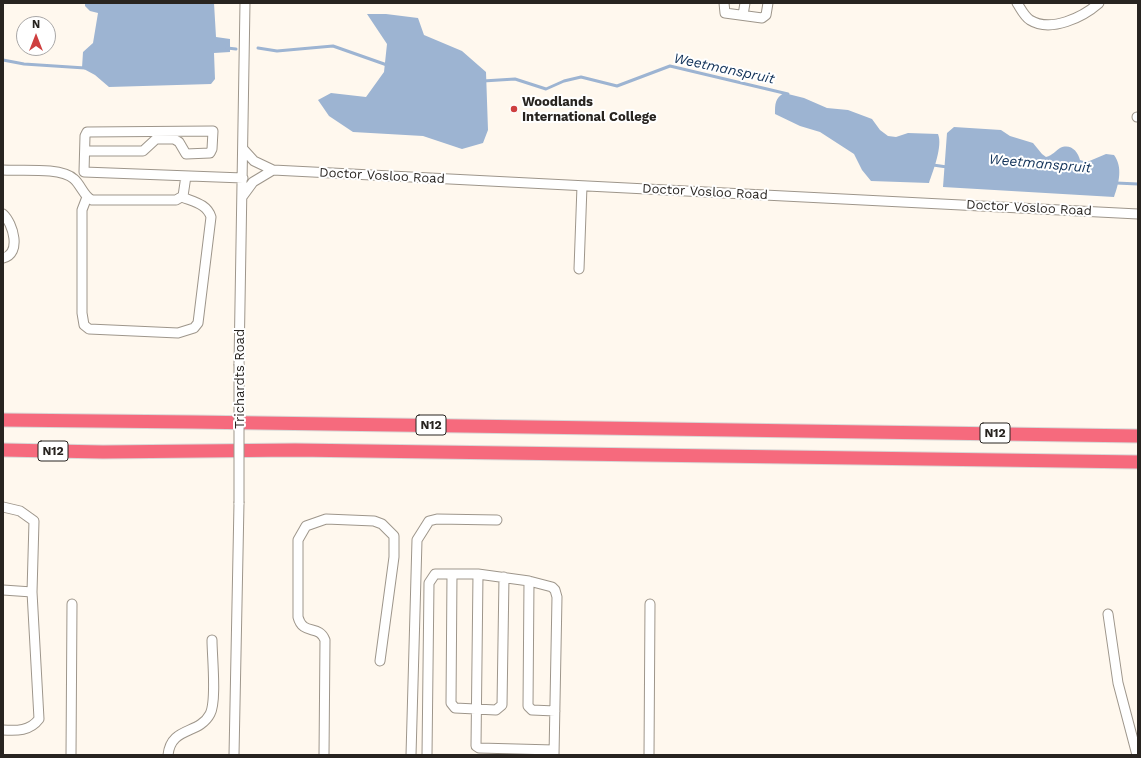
<!DOCTYPE html>
<style>
body{margin:0}
#map{position:relative;width:1141px;height:758px;overflow:hidden;background:#fff8ee;font-family:"Work Sans",sans-serif}
canvas{display:block}
.frame{position:absolute;inset:0;border:4px solid #282420;pointer-events:none}
.north{position:absolute;left:16px;top:16px;width:40px;height:40px;box-sizing:border-box;background:#fff;border:1px solid #a9a7a6;border-radius:50%;rotate:0deg;font-size:11px;font-weight:700;line-height:16px;text-align:center;color:#282420}
.north::after{content:'';display:block;margin:auto;width:14px;height:18px;background:#ce3f3f;clip-path:polygon(50% 0,100% 100%,50% 72%,0 100%)}
</style>
<div id="map">
<canvas width="1141" height="758"></canvas>
<div class="frame"></div>
<div class="north">N</div>
</div>
<script>
const g = document.querySelector('canvas').getContext('2d');
g.lineJoin = 'round';
function fill(path, color) {
  g.fillStyle = color;
  g.fill(path, 'evenodd');
}
function trace(path, color, width, dash) {
  g.strokeStyle = color;
  g.lineWidth = width;
  g.lineCap = dash ? 'butt' : 'round';
  g.setLineDash(dash || []);
  g.stroke(path);
}
function write(font, color, halo, rows, align = 'center') {
  g.font = font + ' "Work Sans",sans-serif';
  g.lineWidth = 4;
  g.setLineDash([]);
  g.textBaseline = 'middle';
  g.strokeStyle = halo;
  g.fillStyle = color;
  for (const [text, x, y, turn = 0] of rows) {
    g.save();
    g.translate(x, y);
    g.rotate((+turn || 0) * Math.PI / 180);
    g.textAlign = isNaN(turn) ? turn : align;
    if (halo) g.strokeText(text, 0, 0);
    g.fillText(text, 0, 0);
    g.restore();
  }
}
const water = new Path2D(`
 M 85,3 L 214,3 L 216,37 L 230,39 L 230,52 L 214,53 L 215,79 L 211,84 L 109,87 L 95,75 L 82,68 L 83,52 L 93,43 L 98,13 L 90,11 L 85,6 Z
 M 367,14 L 386,14 L 418,18 L 424,35 L 462,51 L 486,72 L 488,130 L 483,143 L 462,149 L 423,136 L 353,132 L 329,116 L 318,100 L 331,93 L 366,97 L 384,72 L 387,44 Z
 M 784,93 L 804,98 L 827,108 L 848,110 L 872,119 L 880,130 L 888,136 L 896,137 L 908,133 L 938,134 C 943,146 933,171 929,183 L 871,181 L 862,170 L 854,154 L 820,132 L 800,126 L 775,114 C 775,104 775,98 784,93 Z
 M 954,127 L 1001,130 L 1010,136 L 1033,143 L 1042,154 L 1046,157 C 1053,155 1055,151 1060,148 C 1070,143 1078,151 1080,160 L 1087,162 L 1106,154 L 1114,155 C 1123,167 1119,183 1114,197 L 943,187 L 947,133 Z`);
const stream = new Path2D(`
 M 227,48 L 236,49
 M 258,48 L 277,51 L 333,46 L 387,65
 M 3,60 L 24,64 L 85,68
 M 483,81 L 515,79 L 546,89 L 564,81 L 581,77 L 617,86 L 670,66 L 788,94
 M 933,165 L 947,167
 M 1116,183 L 1138,184`);
const minor = new Path2D(`
 M 724,3 L 725,13 L 762,18 L 766,15 L 768,3
 M 1017,3 C 1021,9 1024,16 1030,20 C 1051,33 1083,17 1099,3
 M 743,15 L 745,3
 M 1137,117 L 1138,117
 M 244,150 L 254,161 L 273,170 L 1138,214
 M 85,151 L 143,151 L 156,139 L 174,139 L 179,142 L 186,154 L 210,153 L 212,149 L 213,131 L 87,132 L 85,136 L 84,172 L 243,178
 M 3,170 C 21,171 61,167 74,179 C 81,185 84,197 92,200 L 176,200 L 183,196 L 186,176
 M 87,197 L 82,210 L 82,313 L 84,325 L 89,329 L 178,333 L 194,328 L 198,323 L 211,217 C 207,204 194,202 182,197
 M 242,197 L 253,182 L 273,170
 M 3,214 C 13,223 22,254 3,258
 M 579,269 L 582,186
 M 239,364 L 245,3
 M 3,507 L 20,511 L 34,521 L 32,592
 M 452,574 L 451,703 L 455,708 L 496,710 L 502,705 L 504,577
 M 478,574 L 476,746 L 479,748 L 554,750
 M 529,581 L 528,706 L 532,710 L 555,711
 M 3,590 L 32,592 L 39,719 C 30,731 17,731 3,730
 M 1108,614 L 1118,683 L 1137,755
 M 71,755 L 72,604
 M 168,755 C 171,726 199,735 210,714 C 217,701 212,657 212,640
 M 234,755 L 239,503
 M 324,755 L 325,640 C 319,624 303,636 298,617 L 298,540 L 306,526 L 326,519 L 374,521 L 382,524 L 394,536 L 394,557 L 380,661
 M 411,755 L 417,540 L 429,521 L 437,519 L 497,520
 M 427,755 L 429,583 L 435,574 L 478,574 L 529,581 L 552,587 L 555,590 L 557,597 L 554,755
 M 649,755 L 650,604`);
const highway = new Path2D(`
 M 3,420 L 193,422 L 1138,436
 M 3,450 L 103,452 L 295,450 L 1138,462`);
const minorBridge = new Path2D(`
 M 239,364 L 239,503`);
const markers = [
 [514,109,4,"#ce3f3f"]
];
const shields = [
 [431,425,30],
 [995,433,30],
 [53,451,30]
];
const shieldNames = [
 ["N12",431,425],
 ["N12",995,433],
 ["N12",53,451]
];
const poiNames = [
 ["Woodlands",522,102],
 ["International College",522,117]
];
const streetNames = [
 ["Doctor Vosloo Road",382,176,3],
 ["Doctor Vosloo Road",705,192,3],
 ["Doctor Vosloo Road",1029,208,3],
 ["Trichardts Road",240,379,-90]
];
const waterNames = [
 ["Weetmanspruit",724,69,12],
 ["Weetmanspruit",1040,164,5]
];
fill(water, '#9db4d2');
trace(stream, '#9db4d2', 3);
trace(minor, '#9e968b', 11);
trace(highway, '#d8d8d7', 15);
trace(minor, '#fff', 9);
trace(highway, '#f66a7d', 13);
trace(minorBridge, '#9e968b', 11, []);
trace(minorBridge, '#fff', 9);
for (const [x, y, r, color] of markers) {
  const dot = new Path2D();
  dot.arc(x, y, r, 0, 2 * Math.PI);
  g.fillStyle = color;
  g.fill(dot);
  trace(dot, '#fff', 1.5);
}
for (const [x, y, w] of shields) {
  const box = new Path2D();
  box.roundRect(x - w / 2, y - 10, w, 20, 3);
  g.fillStyle = '#fff';
  g.fill(box);
  trace(box, '#282420', 1);
}
write('bold 12px', '#282420', null, shieldNames);
write('bold 13px', '#282420', '#fff', poiNames, 'left');
write('13px', '#282420', '#fff', streetNames);
write('italic 14px', '#103158', '#fff', waterNames);
</script>
